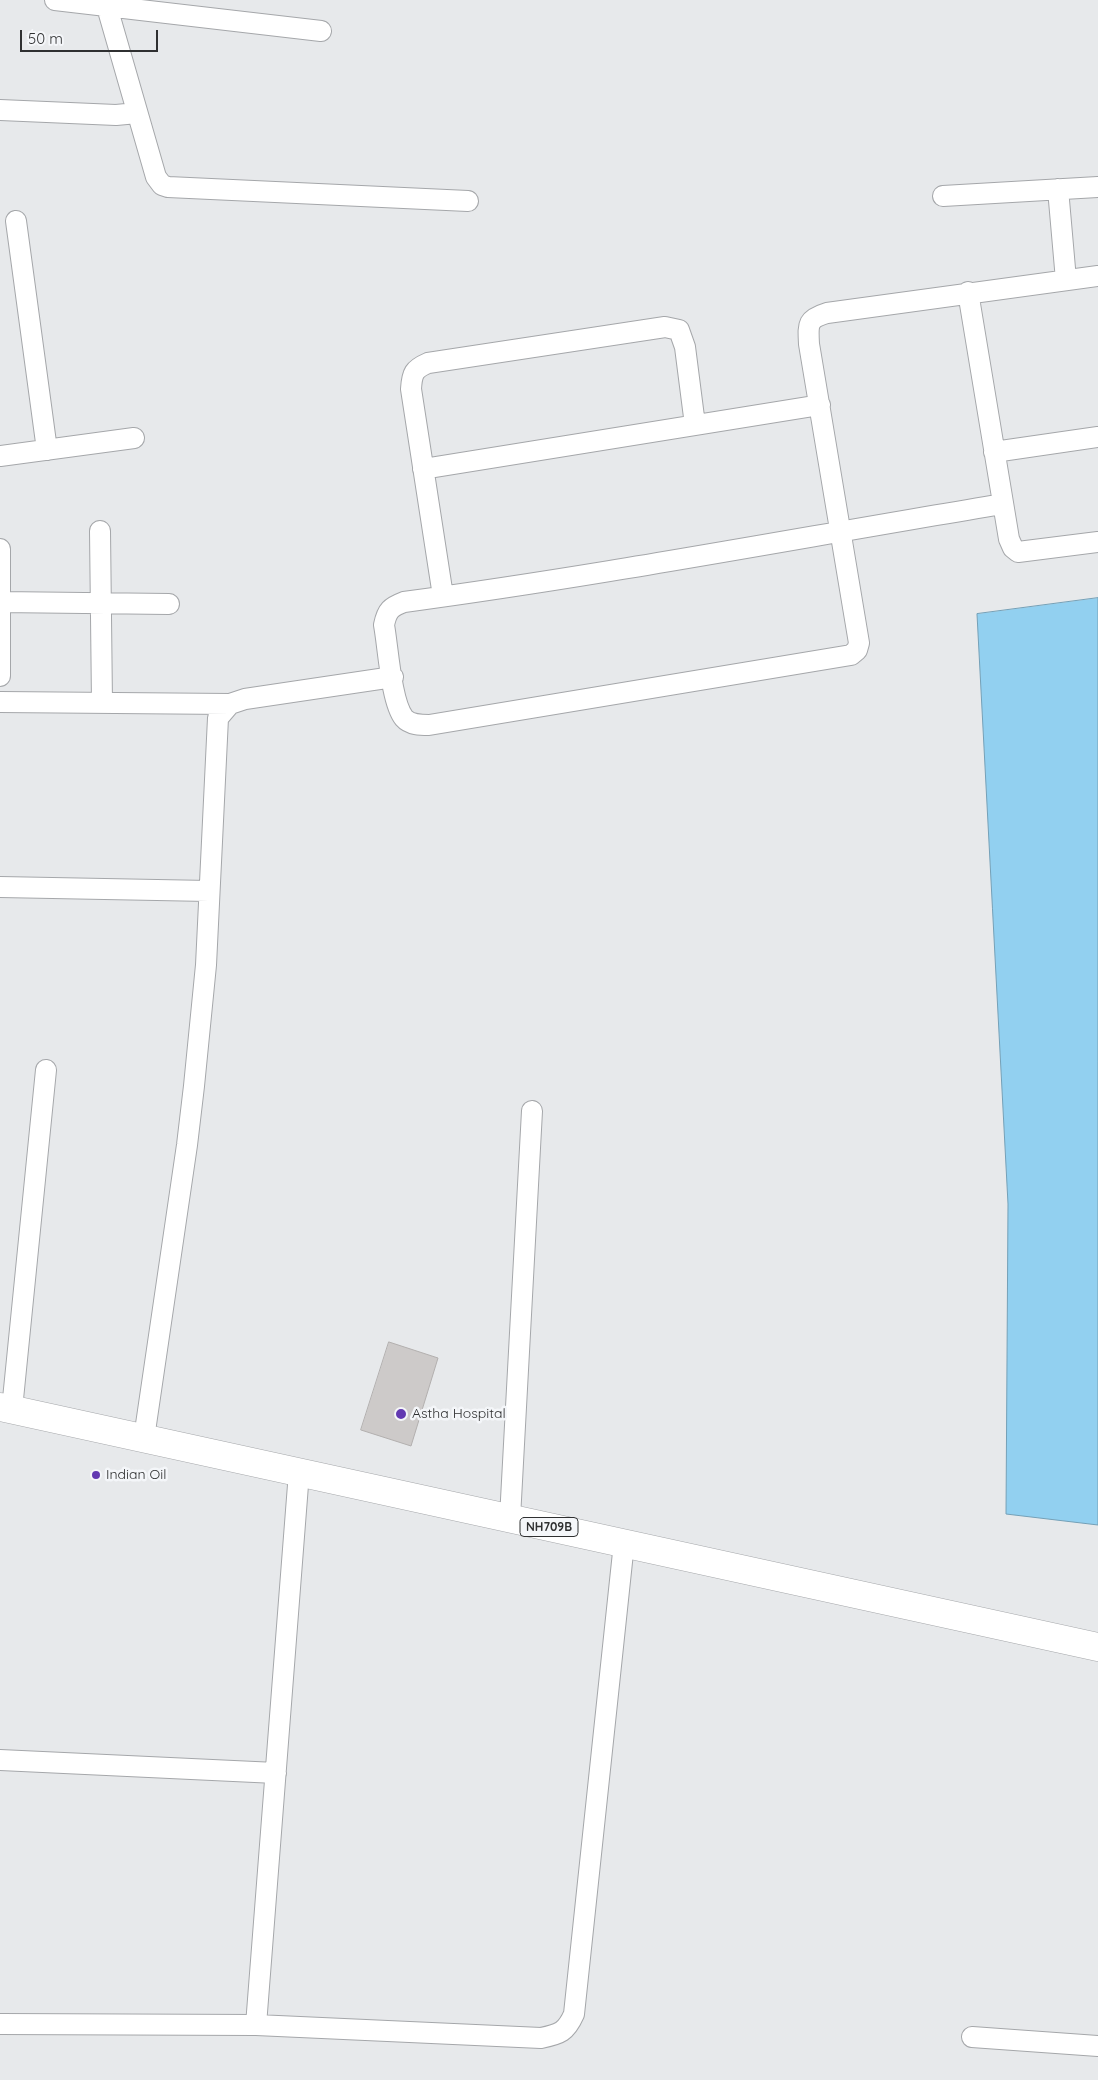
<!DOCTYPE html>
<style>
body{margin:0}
#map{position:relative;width:1098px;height:2080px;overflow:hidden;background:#e7e9eb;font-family:Quicksand,sans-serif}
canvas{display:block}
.scale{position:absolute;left:20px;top:30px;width:138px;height:22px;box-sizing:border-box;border:2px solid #2f3031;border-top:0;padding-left:6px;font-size:15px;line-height:18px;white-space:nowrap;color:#2f3031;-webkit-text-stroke:4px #f4f6f9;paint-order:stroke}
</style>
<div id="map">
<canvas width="1098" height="2080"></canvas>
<div class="scale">50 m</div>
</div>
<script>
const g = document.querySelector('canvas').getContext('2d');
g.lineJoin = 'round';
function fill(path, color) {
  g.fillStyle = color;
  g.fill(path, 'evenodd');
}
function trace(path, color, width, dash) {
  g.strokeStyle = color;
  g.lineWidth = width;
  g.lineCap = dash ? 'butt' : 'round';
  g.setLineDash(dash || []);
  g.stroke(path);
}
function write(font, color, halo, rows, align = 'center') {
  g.font = font + ' Quicksand,sans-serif';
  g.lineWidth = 5;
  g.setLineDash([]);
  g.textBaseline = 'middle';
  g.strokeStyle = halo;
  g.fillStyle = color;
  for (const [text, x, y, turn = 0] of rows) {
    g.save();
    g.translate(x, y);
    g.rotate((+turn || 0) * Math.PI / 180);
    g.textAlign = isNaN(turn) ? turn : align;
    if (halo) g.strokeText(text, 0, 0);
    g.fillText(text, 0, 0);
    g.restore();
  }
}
const water = new Path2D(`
 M 1098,598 L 1098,1525 L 1006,1514 L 1008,1204 L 977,614 Z`);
const building = new Path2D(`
 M 389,1342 L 438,1358 L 411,1446 L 361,1430 Z`);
const street = new Path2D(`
 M 55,0 L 321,31
 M 107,7 L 156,177 L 162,185 L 168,187 L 468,201
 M 0,110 L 116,115 L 137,113
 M 1058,189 L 1066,280
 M 943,196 L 1098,187
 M 16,221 L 47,450
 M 968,292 L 1009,539 L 1013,548 L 1018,552 L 1098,542
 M 994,452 L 1098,437
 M 0,456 L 134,438
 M 423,469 L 820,405
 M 1003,504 C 803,537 605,575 404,602 C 391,607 387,610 384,625 C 388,646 391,702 404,718 C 410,725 421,725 429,725 L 851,655 L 857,650 L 859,643 L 809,344 C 808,324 807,319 827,313 L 1098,276
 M 100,531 L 102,703
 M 0,549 L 0,676
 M 443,596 L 411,389 C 412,373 414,369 428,363 L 665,327 L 679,330 L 685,347 L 695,425
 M 0,602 L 169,604
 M 0,702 L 230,704
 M 0,887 L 209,891
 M 12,1409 L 46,1070
 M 144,1438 L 187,1145 L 194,1086 L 206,965 L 218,718 L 230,704 L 245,699 L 393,677
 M 510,1518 L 532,1111
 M 0,1760 L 276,1773
 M 0,2024 L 256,2025 L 541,2038 C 560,2034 566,2032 574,2014 L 624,1543
 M 256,2025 L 299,1472
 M 972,2037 L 1098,2046`);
const highway = new Path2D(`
 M 0,1407 L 1098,1647`);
const markers = [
 [401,1414,6,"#6239b1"],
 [96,1475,5,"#6239b1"]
];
const shields = [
 [549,1527,58]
];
const shieldNames = [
 ["NH709B",549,1527]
];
const poiNames = [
 ["Astha Hospital",412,1414],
 ["Indian Oil",106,1475]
];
fill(water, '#92d0f0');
trace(water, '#74a0b7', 1);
fill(building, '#cdcac9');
trace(building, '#b2afae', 1);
trace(street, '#a5a7aa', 22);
trace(highway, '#a5a7aa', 29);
trace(street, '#fff', 20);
trace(highway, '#fff', 28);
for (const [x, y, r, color] of markers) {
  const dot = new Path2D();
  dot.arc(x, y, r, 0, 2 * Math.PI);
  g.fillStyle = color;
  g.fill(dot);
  trace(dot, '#f4f6f9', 2);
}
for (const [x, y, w] of shields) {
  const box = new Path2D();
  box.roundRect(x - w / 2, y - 9.5, w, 19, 4);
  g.fillStyle = '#f4f6f9';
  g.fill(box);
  trace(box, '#2f3031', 1);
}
write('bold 12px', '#2f3031', null, shieldNames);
write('14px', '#2f3031', '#f4f6f9', poiNames, 'left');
</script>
